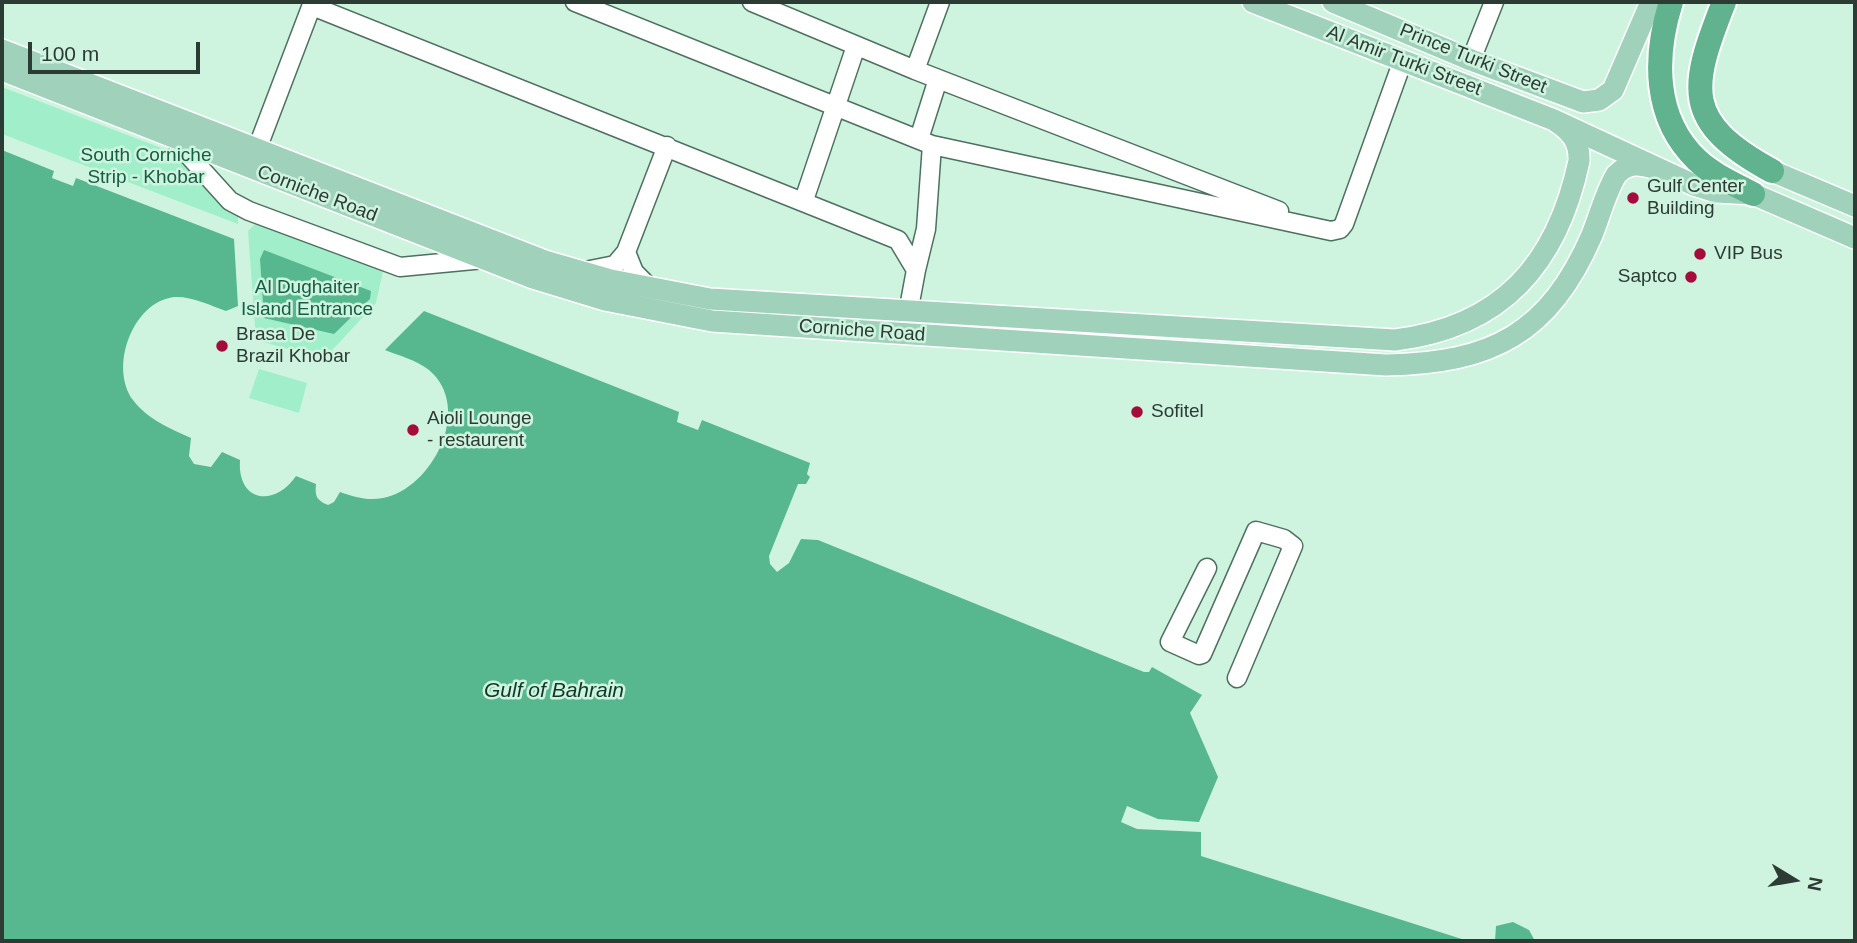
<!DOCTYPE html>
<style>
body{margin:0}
#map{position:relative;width:1857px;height:943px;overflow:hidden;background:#cef4e0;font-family:Arial,sans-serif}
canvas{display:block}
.frame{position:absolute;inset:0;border:4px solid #2c3b33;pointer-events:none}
.north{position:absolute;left:1759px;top:845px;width:70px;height:70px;-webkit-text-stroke:5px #cef4e0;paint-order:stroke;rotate:101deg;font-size:19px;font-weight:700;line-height:28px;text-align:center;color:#2c3b33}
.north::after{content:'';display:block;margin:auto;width:24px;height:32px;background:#2c3b33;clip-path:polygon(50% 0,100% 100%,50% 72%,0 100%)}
.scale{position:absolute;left:28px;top:42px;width:172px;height:32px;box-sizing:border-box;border:4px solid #2c3b33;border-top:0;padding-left:9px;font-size:21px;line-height:24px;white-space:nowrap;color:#2c3b33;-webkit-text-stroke:5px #cef4e0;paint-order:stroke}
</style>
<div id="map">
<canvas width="1857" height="943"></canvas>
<div class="frame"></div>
<div class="north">N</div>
<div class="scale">100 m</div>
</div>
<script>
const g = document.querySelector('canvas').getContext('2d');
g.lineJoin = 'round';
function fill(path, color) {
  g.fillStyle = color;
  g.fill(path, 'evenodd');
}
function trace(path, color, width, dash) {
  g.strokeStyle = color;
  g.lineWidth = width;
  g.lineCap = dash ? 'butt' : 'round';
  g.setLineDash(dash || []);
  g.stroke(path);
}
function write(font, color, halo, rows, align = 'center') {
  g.font = font + ' Arial,sans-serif';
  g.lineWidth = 5;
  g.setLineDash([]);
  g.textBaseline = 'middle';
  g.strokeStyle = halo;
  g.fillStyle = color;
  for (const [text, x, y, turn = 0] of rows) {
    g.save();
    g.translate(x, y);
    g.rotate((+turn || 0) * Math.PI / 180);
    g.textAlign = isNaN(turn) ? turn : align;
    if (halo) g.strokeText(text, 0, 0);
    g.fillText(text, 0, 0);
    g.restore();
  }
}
const green = new Path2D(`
 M 2,87 L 185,157 L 238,211 L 238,224 L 2,134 Z
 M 256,223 L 383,271 L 376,303 L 324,359 L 256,340 L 248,231 Z
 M 259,369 L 307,383 L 299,413 L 249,398 Z`);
const water = new Path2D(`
 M 2,150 L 54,171 L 52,178 L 73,186 L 76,178 L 234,239 L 238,306 L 226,311 C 209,305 192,296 174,297 C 132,302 109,368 133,400 C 147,419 171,429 191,438 L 189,456 L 194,464 L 211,467 L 222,452 L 240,460 C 237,502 274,508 296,476 L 316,484 C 315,496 316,500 328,505 L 334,502 L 340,492 C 355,497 367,501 383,498 C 432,489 474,408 429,370 C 416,360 400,356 385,350 L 424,311 L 679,412 L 677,422 L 698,430 L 702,420 L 810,463 L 807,474 L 810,477 L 806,484 L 798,484 L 769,556 L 770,564 L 777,572 L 789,563 L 801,539 L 818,540 L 1144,672 L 1149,672 L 1152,667 L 1202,695 L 1190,713 L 1218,777 L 1199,822 L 1158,819 L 1127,806 L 1121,822 L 1137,829 L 1201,832 L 1201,856 L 1468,941 L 2,941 Z
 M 264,250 L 371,291 L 370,299 L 334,334 L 264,318 L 260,259 Z
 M 1513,922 L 1529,930 L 1535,941 L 1495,941 L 1496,926 Z`);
const minor = new Path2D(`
 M 575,2 L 932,145 L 1331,231 L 1340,229 L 1344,224 L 1403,60
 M 752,2 L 915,70 L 1279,211
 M 312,6 L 898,240 L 916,270 L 908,313
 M 1471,60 L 1494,2
 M 915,70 L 940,2
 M 172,137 L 230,201 L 249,211 L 400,267 L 484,259
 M 919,139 L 938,79
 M 257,149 L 313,2
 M 804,200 L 856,46
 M 626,252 L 634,272 L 649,287
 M 916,270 L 926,229 L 932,145
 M 585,271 L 615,265 L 626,252 L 667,146
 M 1207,568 L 1170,642 L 1199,655 L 1202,654 L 1256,531 L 1284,539 L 1293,546 L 1237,678`);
const major = new Path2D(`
 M 1253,2 L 1554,120 L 1694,185 L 1716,192 L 1753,194 L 1855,238
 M 1333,2 L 1471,60 L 1583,102 L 1599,100 L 1613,90 L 1651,2
 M 2,50 L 545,261 L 611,280 L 710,299 L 1395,340 C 1502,327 1557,264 1579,161 C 1580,141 1570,130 1554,120
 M 2,70 L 533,278 L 605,300 L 712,321 L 1386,365 C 1492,363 1549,334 1592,235 C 1600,215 1605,194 1616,175 C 1631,159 1644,166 1664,171
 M 1772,171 L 1855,206`);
const highway = new Path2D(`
 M 1671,2 C 1654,56 1653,118 1697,160 C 1713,175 1734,184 1753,194
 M 1724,2 C 1690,88 1682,122 1772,171`);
const markers = [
 [1633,198,7,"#a50b3b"],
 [1700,254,7,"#a50b3b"],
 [1691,277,7,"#a50b3b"],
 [222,346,7,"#a50b3b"],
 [1137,412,7,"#a50b3b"],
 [413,430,7,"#a50b3b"]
];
const streetNames = [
 ["Prince Turki Street",1473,59,22],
 ["Al Amir Turki Street",1404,61,21],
 ["Corniche Road",317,194,21],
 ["Corniche Road",862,331,4]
];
const parkNames = [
 ["South Corniche",146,156],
 ["Strip - Khobar",146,178],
 ["Al Dughaiter",307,288],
 ["Island Entrance",307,310]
];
const poiNames = [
 ["Gulf Center",1647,187],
 ["Building",1647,209],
 ["VIP Bus",1714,254],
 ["Saptco",1677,277,"right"],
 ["Brasa De",236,335],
 ["Brazil Khobar",236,357],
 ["Sofitel",1151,412],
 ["Aioli Lounge",427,419],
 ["- restaurent",427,441]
];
const waterNames = [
 ["Gulf of Bahrain",554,691]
];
fill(green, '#a1efca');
fill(water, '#57b78e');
trace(minor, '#4d705f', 21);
trace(major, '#fff', 24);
trace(highway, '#fff', 28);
trace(minor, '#fff', 18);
trace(major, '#a0d1bb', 21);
trace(highway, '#60b38e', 24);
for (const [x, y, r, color] of markers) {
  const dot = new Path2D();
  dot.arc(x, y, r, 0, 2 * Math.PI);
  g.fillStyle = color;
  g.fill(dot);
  trace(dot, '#cef4e0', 2.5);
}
write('19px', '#2c3b33', '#cef4e0', streetNames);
write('19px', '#145e42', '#cef4e0', parkNames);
write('19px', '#2c3b33', '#cef4e0', poiNames, 'left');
write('italic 21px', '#0e3928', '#cef4e0', waterNames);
</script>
